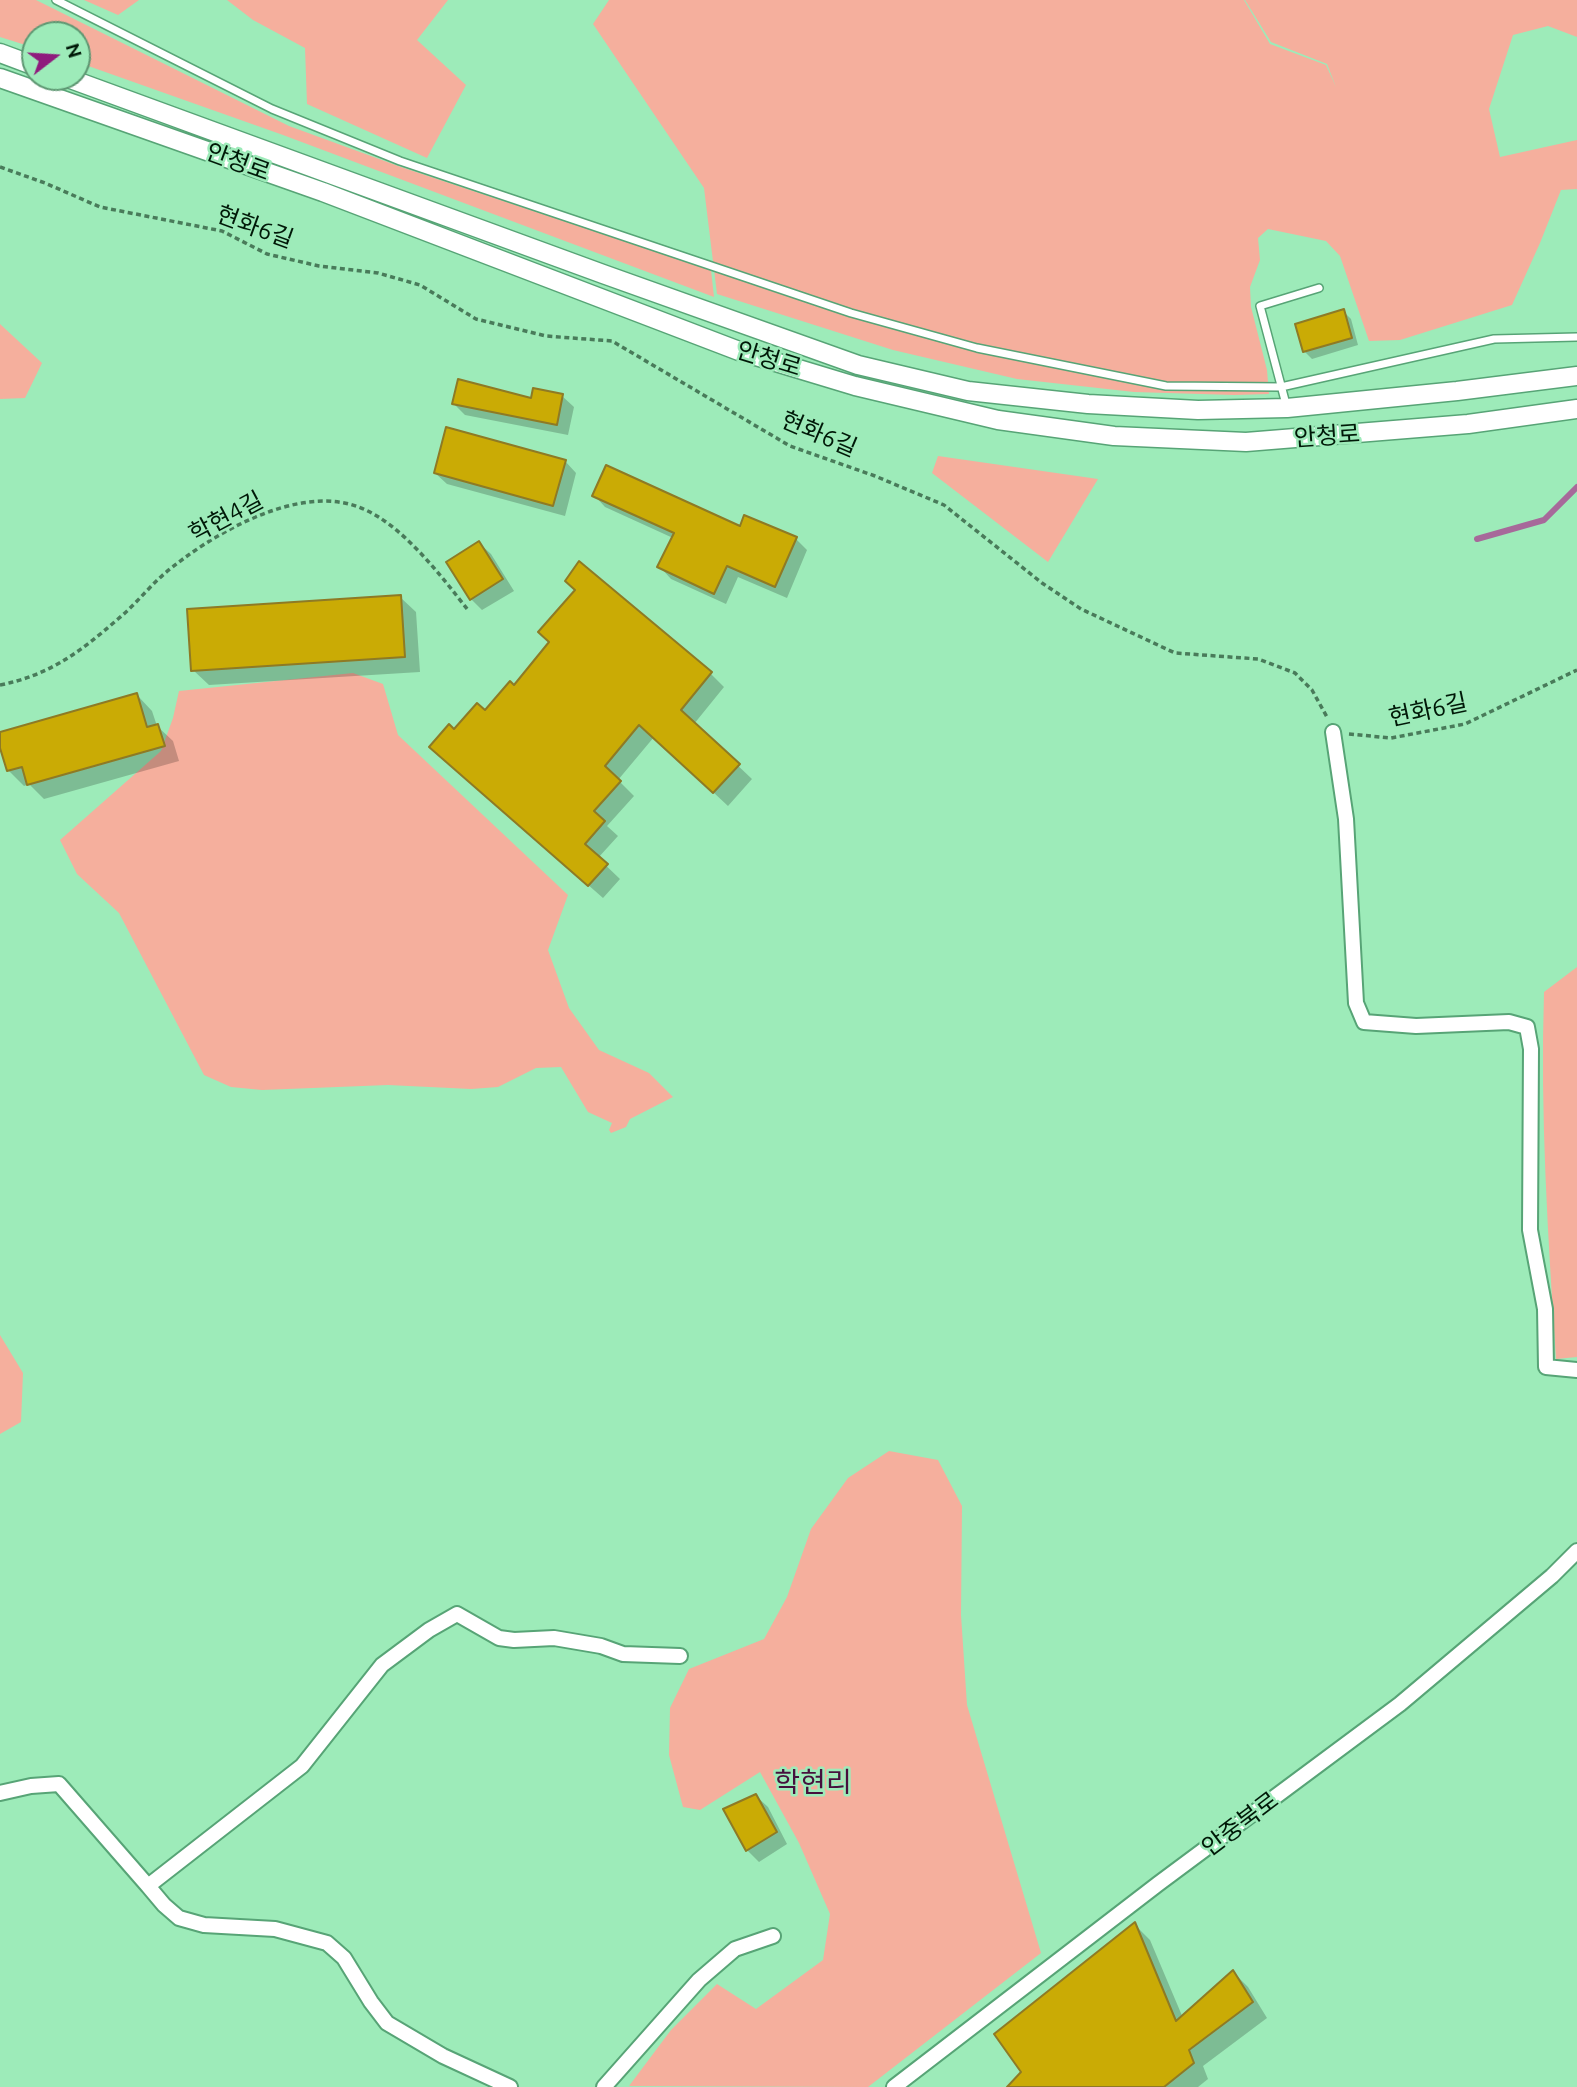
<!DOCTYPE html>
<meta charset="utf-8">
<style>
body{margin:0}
#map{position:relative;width:1577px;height:2087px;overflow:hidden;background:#9debb9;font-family:Ubuntu,sans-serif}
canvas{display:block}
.north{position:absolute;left:21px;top:21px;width:70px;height:70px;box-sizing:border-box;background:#9debb9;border:2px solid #5e9772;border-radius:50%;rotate:73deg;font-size:19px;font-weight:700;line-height:28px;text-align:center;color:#001908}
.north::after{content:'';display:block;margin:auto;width:24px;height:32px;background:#8f1c7d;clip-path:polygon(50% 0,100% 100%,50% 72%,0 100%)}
</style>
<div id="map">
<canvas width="1577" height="2087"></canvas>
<div class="north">N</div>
</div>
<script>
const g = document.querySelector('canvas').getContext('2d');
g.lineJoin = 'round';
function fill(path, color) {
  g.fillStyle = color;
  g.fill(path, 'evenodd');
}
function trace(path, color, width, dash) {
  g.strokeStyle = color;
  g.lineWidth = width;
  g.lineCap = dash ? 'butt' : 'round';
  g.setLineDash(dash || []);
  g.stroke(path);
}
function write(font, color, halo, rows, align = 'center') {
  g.font = font + ' Ubuntu,"Noto Sans KR",sans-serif';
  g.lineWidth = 5;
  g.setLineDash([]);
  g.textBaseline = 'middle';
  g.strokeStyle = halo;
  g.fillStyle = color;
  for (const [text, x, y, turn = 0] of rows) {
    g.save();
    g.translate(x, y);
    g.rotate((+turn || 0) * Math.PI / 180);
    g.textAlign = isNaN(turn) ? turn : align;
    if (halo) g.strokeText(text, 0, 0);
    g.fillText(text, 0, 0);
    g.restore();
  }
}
const green = new Path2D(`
 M 0,0 L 36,0 L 289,126 L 401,167 L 711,270 L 714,297 L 283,135 L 77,62 L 77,35 L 35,35 L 35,48 L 0,37 Z
 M 84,0 L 139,0 L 118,15 Z
 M 227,0 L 448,0 L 417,40 L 466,85 L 427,158 L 307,104 L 305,48 L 253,20 Z
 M 609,0 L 1244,0 L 1270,44 L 1326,65 L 1336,87 L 1327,64 L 1271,42 L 1245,0 L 1577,0 L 1577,37 L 1548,26 L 1513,35 L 1489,109 L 1500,157 L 1577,140 L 1577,189 L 1561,190 L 1540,243 L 1512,305 L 1400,340 L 1369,341 L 1340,256 L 1326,241 L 1268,229 L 1258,238 L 1260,260 L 1250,287 L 1251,307 L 1267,370 L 1269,394 L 1234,395 L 1134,392 L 1017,379 L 893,350 L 717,294 L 704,188 L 593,24 Z
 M 0,324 L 42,363 L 25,398 L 0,399 Z
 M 938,456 L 1098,479 L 1048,562 L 932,473 Z
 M 353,673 L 383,684 L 398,735 L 568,895 L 548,950 L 569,1008 L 599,1050 L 649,1073 L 673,1097 L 630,1119 L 626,1127 L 611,1133 L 609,1130 L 612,1123 L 588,1112 L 561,1067 L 536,1068 L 498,1087 L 471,1089 L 388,1085 L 262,1090 L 231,1087 L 204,1075 L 119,913 L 77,874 L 60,840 L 161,751 L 173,718 L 179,691 Z
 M 1577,967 L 1577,1357 L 1556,1359 C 1548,1237 1540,1114 1544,992 Z
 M 0,1335 L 23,1373 L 21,1422 L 0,1434 Z
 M 889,1451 L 938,1460 L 962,1506 L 961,1615 L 967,1705 L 1041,1953 L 868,2087 L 629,2086 L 671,2030 L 717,1984 L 756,2009 L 823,1960 L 830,1914 L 799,1843 L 760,1772 L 700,1810 L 683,1807 L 669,1755 L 670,1708 L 689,1669 L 764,1639 L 787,1597 L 811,1529 L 848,1478 Z`);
const shadow = new Path2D(`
 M 1343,311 L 1351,319 L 1358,345 L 1312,359 L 1304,351 Z
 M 562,396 L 574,407 L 568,435 L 465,415 L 454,404 L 532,400 Z
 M 565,461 L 576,473 L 565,516 L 447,484 L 435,473 Z
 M 594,495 L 796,539 L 807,550 L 787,598 L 738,577 L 726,604 L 671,579 L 660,567 L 673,538 L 605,507 Z
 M 479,543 L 491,554 L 514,591 L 482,610 L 471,599 Z
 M 400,597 L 416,612 L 420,672 L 209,685 L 193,670 Z
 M 710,673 L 724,687 L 694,724 L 752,779 L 728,806 L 654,737 L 618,780 L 634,796 L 607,826 L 618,836 L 598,858 L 620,879 L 603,898 L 446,760 L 454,731 L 485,713 L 514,687 Z
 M 137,695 L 152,711 L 157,726 L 173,741 L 179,761 L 44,799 L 29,784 L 24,786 L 8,770 L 0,734 Z
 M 756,1796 L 768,1807 L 787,1844 L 759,1862 L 747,1850 L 725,1809 Z
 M 1135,1925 L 1150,1940 L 1183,2018 L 1233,1972 L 1248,1987 L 1267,2018 L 1203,2066 L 1208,2079 L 1198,2087 L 1009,2087 L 1023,2072 Z`);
const stream = new Path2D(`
 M 1477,539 L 1544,520 L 1577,487`);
const building = new Path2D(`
 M 1344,309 L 1352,338 L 1303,352 L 1295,324 Z
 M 458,379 L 531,398 L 533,388 L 563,394 L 557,425 L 452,404 Z
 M 446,427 L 566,460 L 553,506 L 434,473 Z
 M 606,465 L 740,526 L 744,515 L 797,537 L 775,587 L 727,566 L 714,594 L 657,567 L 674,533 L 592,496 Z
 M 479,541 L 503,579 L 470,600 L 446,562 Z
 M 579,561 L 712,672 L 681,710 L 740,764 L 713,793 L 639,725 L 605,766 L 621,781 L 594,811 L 605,821 L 585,844 L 608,864 L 588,886 L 429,747 L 449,724 L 454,729 L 477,703 L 485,710 L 510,681 L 514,685 L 549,642 L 538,632 L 575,590 L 565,581 Z
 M 401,595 L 405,657 L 191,671 L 187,609 Z
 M 137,693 L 147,727 L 158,724 L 165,746 L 27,785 L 22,767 L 7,771 L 0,748 L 0,732 Z
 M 756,1794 L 777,1832 L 746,1851 L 723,1809 Z
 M 1135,1922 L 1176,2021 L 1233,1970 L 1253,2002 L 1189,2050 L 1194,2063 L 1164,2087 L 1007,2087 L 1021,2072 L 994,2034 Z`);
const path = new Path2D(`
 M 0,167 L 45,183 L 100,207 L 222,231 L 267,254 L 319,266 L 378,273 L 420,285 L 476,319 L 546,336 L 612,341 L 790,446 L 875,476 L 944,505 L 1042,583 L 1081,609 L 1175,653 L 1258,659 L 1295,673 L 1312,690 L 1327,717
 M 0,685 C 50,675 80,652 118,619 C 135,605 148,588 164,574 C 210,535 299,482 361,508 C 402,524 441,576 468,610
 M 1349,734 L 1391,738 L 1465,724 L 1577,670`);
const service = new Path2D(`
 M 56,0 L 272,109 L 400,161 L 851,313 L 977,348 L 1166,386 L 1281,387 L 1494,339 L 1577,337
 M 1287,408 L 1260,306 L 1319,288`);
const minor = new Path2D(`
 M 1333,732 L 1346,819 L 1356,1003 L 1364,1022 L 1416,1026 L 1509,1022 L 1527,1027 L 1531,1049 L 1530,1230 L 1545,1309 L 1546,1367 L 1577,1370
 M 0,1793 L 31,1786 L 59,1784 L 148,1886 L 302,1766 L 382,1665 L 429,1630 L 457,1614 L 499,1638 L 514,1640 L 554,1638 L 601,1646 L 623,1654 L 680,1656
 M 148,1886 L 164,1905 L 179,1918 L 204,1925 L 275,1929 L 327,1943 L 344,1958 L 371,2002 L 387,2023 L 443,2056 L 510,2087
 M 604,2087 L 699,1980 L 735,1949 L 773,1936
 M 894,2087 L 1158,1884 L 1400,1704 L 1552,1576 L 1577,1551`);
const tertiary = new Path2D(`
 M 0,53 L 35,66
 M 65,77 L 603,274 L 858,365 L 968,391 L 1088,404 L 1198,410 L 1287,408 L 1457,391 L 1577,376
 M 0,78 L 323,192 L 739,351 L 855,386 L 998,420 L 1114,436 L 1246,442 L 1468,424 L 1577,409`);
const streetNames = [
 ["안청로",238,162,20],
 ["현화6길",255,227,20],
 ["안청로",769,359,17],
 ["현화6길",819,434,23],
 ["안청로",1327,436,-4],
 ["학현4길",226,517,-28],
 ["현화6길",1428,710,-12],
 ["안중북로",1240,1824,-37]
];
const quarterNames = [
 ["학현리",813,1783]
];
fill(green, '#f5af9d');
fill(shadow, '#0003');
trace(stream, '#a7699a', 6);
fill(building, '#caab05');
trace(building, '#8e7a25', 2);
trace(service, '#57a476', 10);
trace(minor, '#57a476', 18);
trace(tertiary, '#57a476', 21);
trace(path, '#497b5a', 3.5, [5, 3.5]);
trace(service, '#fff', 7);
trace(minor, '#fff', 14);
trace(tertiary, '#fff', 18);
write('24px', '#001908', '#9debb9', streetNames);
write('28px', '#46103d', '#9debb9', quarterNames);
</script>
